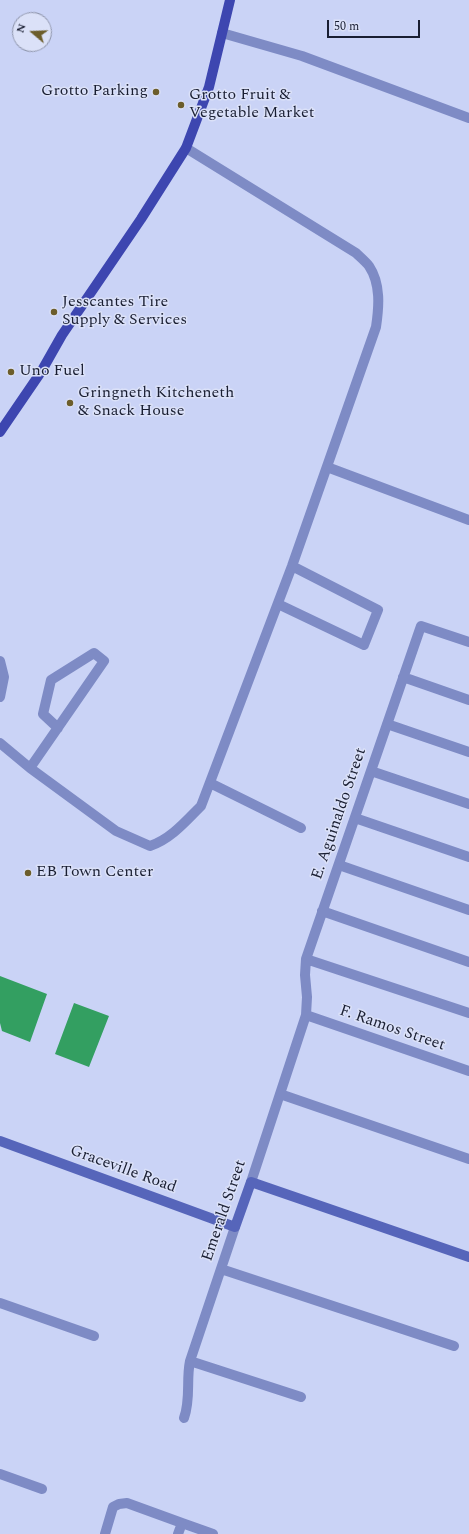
<!DOCTYPE html>
<style>
body{margin:0}
#map{position:relative;width:469px;height:1534px;overflow:hidden;background:#cad3f6;font-family:Spectral,serif}
canvas{display:block}
.north{position:absolute;left:12px;top:12px;width:40px;height:40px;box-sizing:border-box;background:#dbe1f8;border:1px solid #8d93a9;border-radius:50%;rotate:289deg;font-size:11px;font-weight:700;line-height:16px;text-align:center;color:#191e32}
.north::after{content:'';display:block;margin:auto;width:14px;height:18px;background:#6c5d2b;clip-path:polygon(50% 0,100% 100%,50% 72%,0 100%)}
.scale{position:absolute;left:327px;top:20px;width:93px;height:18px;box-sizing:border-box;border:2px solid #191e32;border-top:0;padding-left:5px;font-size:12px;line-height:14px;white-space:nowrap;color:#191e32;-webkit-text-stroke:3px #dbe1f8;paint-order:stroke}
</style>
<div id="map">
<canvas width="469" height="1534"></canvas>
<div class="north">N</div>
<div class="scale">50 m</div>
</div>
<script>
const g = document.querySelector('canvas').getContext('2d');
g.lineJoin = 'round';
function fill(path, color) {
  g.fillStyle = color;
  g.fill(path, 'evenodd');
}
function trace(path, color, width, dash) {
  g.strokeStyle = color;
  g.lineWidth = width;
  g.lineCap = dash ? 'butt' : 'round';
  g.setLineDash(dash || []);
  g.stroke(path);
}
function write(font, color, halo, rows, align = 'center') {
  g.font = font + ' Spectral,serif';
  g.lineWidth = 3;
  g.setLineDash([]);
  g.textBaseline = 'middle';
  g.strokeStyle = halo;
  g.fillStyle = color;
  for (const [text, x, y, turn = 0] of rows) {
    g.save();
    g.translate(x, y);
    g.rotate((+turn || 0) * Math.PI / 180);
    g.textAlign = isNaN(turn) ? turn : align;
    if (halo) g.strokeText(text, 0, 0);
    g.fillText(text, 0, 0);
    g.restore();
  }
}
const water = new Path2D(`
 M 0,976 L 47,994 L 30,1042 L 2,1031 L 0,1023 Z
 M 74,1003 L 109,1016 L 89,1067 L 55,1054 Z`);
const street = new Path2D(`
 M 222,33 L 302,56 L 469,118
 M 327,467 L 469,520
 M 278,604 L 364,645 L 378,610 L 292,566
 M 0,661 L 4,677 L 0,697
 M 403,677 L 469,700
 M 387,724 L 469,752
 M 0,743 L 30,768 L 116,831 L 150,846 C 171,839 186,821 201,806 L 292,566 L 376,327 C 379,307 381,284 369,266 C 365,261 360,257 356,253 L 186,148
 M 30,768 L 104,661 L 94,653 L 51,680 L 43,714 L 58,728
 M 371,771 L 469,804
 M 210,783 L 301,828
 M 355,818 L 469,857
 M 339,865 L 469,910
 M 322,911 L 469,962
 M 306,959 L 469,1013
 M 306,1015 L 469,1071
 M 280,1094 L 469,1159
 M 251,1182 L 306,1015 L 307,997 L 305,975 L 306,959 L 421,626 L 469,642
 M 221,1269 L 454,1346
 M 0,1303 L 94,1336
 M 190,1361 L 301,1397
 M 184,1418 C 191,1399 186,1380 190,1361 L 235,1227
 M 0,1474 L 42,1489
 M 182,1523 L 213,1534
 M 105,1534 L 113,1507 L 119,1504 L 127,1503 L 182,1523 L 178,1534`);
const secondary = new Path2D(`
 M 0,1141 L 235,1227 L 251,1182 L 469,1257`);
const primary = new Path2D(`
 M 0,432 L 41,372 L 62,335 L 141,219 L 186,148 L 209,87 L 230,0`);
const markers = [
 [156,92,4,"#6c5d2b"],
 [181,105,4,"#6c5d2b"],
 [54,312,4,"#6c5d2b"],
 [11,372,4,"#6c5d2b"],
 [70,403,4,"#6c5d2b"],
 [28,873,4,"#6c5d2b"]
];
const poiNames = [
 ["Grotto Parking",148,92,"right"],
 ["Grotto Fruit &",189,96],
 ["Vegetable Market",189,114],
 ["Jesscantes Tire",62,303],
 ["Supply & Services",62,321],
 ["Uno Fuel",19,372],
 ["Gringneth Kitcheneth",78,394],
 ["& Snack House",78,412],
 ["EB Town Center",36,873]
];
const streetNames = [
 ["E. Aguinaldo Street",340,814,-71],
 ["F. Ramos Street",392,1029,19],
 ["Graceville Road",123,1170,20],
 ["Emerald Street",225,1211,-71]
];
fill(water, '#339f61');
trace(street, '#7e8bc5', 10);
trace(secondary, '#5665ba', 10);
trace(primary, '#3d46b0', 10);
for (const [x, y, r, color] of markers) {
  const dot = new Path2D();
  dot.arc(x, y, r, 0, 2 * Math.PI);
  g.fillStyle = color;
  g.fill(dot);
  trace(dot, '#dbe1f8', 1.5);
}
write('16px', '#191e32', '#dbe1f8', poiNames, 'left');
write('16px', '#191e32', '#dbe1f8', streetNames);
</script>
